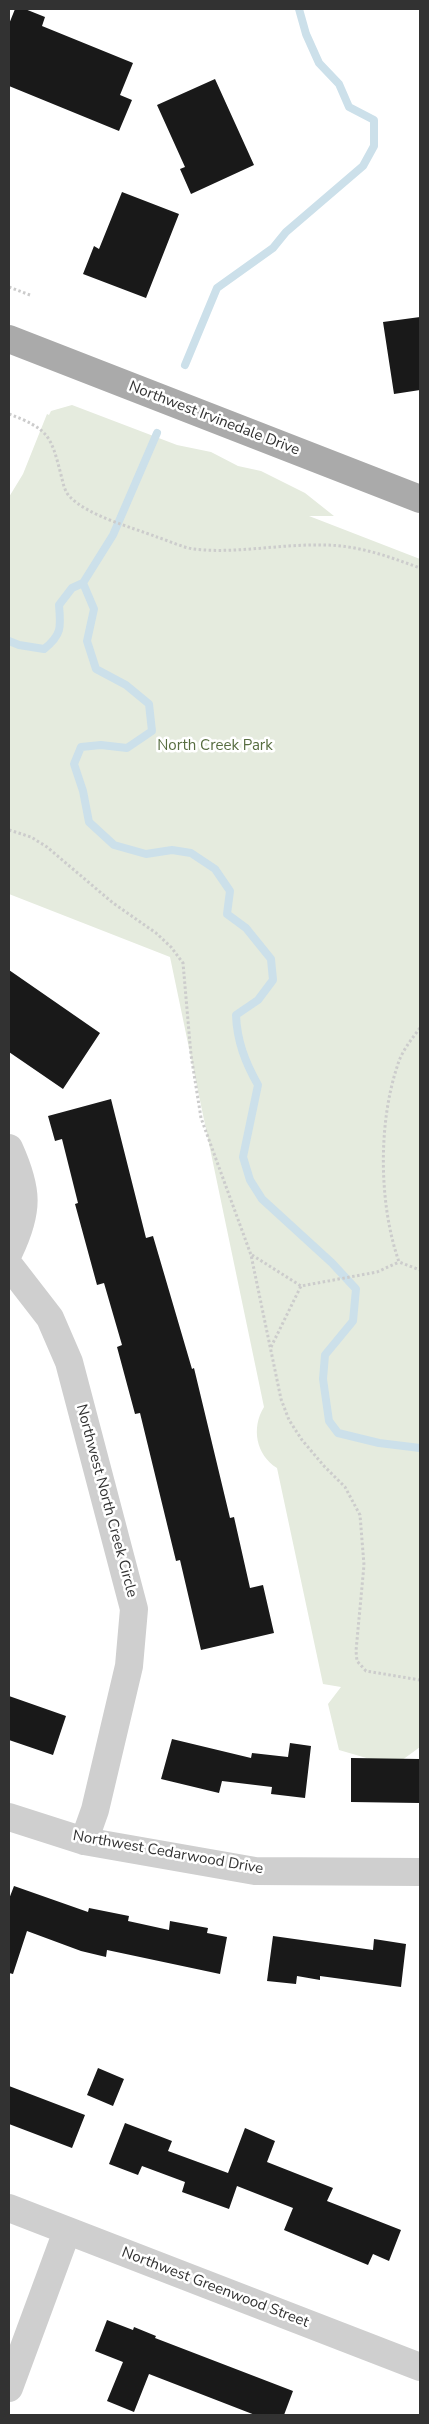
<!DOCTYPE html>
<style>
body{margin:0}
#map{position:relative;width:429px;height:2424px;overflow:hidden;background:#fff;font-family:"Nunito Sans",sans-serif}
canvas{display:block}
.frame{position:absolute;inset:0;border:10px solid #323232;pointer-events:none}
</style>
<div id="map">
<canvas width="429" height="2424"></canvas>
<div class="frame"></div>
</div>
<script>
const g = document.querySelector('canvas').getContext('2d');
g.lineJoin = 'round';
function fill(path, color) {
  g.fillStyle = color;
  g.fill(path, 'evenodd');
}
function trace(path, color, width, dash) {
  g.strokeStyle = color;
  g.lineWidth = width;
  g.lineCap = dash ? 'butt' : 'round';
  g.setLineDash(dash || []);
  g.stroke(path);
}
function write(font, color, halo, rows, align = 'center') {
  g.font = font + ' "Nunito Sans",sans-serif';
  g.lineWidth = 5;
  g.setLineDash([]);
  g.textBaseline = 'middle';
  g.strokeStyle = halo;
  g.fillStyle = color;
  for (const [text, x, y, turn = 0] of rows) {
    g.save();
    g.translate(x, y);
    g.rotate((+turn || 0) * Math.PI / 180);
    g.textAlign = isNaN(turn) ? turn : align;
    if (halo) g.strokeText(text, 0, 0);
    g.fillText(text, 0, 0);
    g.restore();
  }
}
const green = new Path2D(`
 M 72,405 L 177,445 L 211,452 L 238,466 L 261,471 L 305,493 L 334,516 L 309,516 L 420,559 L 420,1747 L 394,1766 L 339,1750 L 328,1704 L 341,1687 L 323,1684 L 277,1468 C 256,1455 251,1428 264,1407 L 170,957 L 9,894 L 9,497 L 23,474 L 47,414 L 49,415 L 51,411 Z`);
const stream = new Path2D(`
 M 185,365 L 217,288 L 273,248 L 286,232 L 363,166 L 374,146 L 374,120 L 349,107 L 339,84 L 319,63 L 306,34 L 299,9
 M 83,583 L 94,609 L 87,641 L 96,669 L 126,685 L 149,704 L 152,731 L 127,748 L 101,745 L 81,747 L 74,764 L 83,791 L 89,822 L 114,845 L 146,854 L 172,850 L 191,853 L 215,869 L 230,891 L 227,914 L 246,928 L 271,959 L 273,980 L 258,1000 L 236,1015 C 237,1041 245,1062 258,1085 L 243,1157 L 250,1180 L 262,1199 L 332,1263 L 356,1289 L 353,1321 L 325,1355 L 323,1379 L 329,1421 L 338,1433 L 379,1443 L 420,1448
 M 9,641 L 19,645 L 44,649 C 62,635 61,627 59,605 L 72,588 L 83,583 L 113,535 L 157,433`);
const building = new Path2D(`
 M 15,9 L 25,9 L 45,17 L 42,26 L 133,63 L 120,95 L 132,100 L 119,131 L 9,86 L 9,24 Z
 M 215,79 L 254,165 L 191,194 L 180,169 L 185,167 L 157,105 Z
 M 122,192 L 179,214 L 146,298 L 83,274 L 94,246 L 99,249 Z
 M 420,317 L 420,390 L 394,394 L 383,322 Z
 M 9,970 L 100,1033 L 63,1089 L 9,1052 Z
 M 111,1099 L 146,1238 L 153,1236 L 192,1369 L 194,1368 L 230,1518 L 234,1517 L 250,1588 L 263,1585 L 274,1633 L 201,1650 L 180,1560 L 176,1561 L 140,1413 L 135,1414 L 117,1347 L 122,1345 L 104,1283 L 97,1285 L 75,1204 L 78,1203 L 62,1139 L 55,1141 L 48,1116 Z
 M 9,1696 L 66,1716 L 53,1755 L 9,1740 Z
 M 172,1739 L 251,1758 L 252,1753 L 288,1757 L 290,1743 L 311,1746 L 305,1798 L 271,1794 L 272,1787 L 222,1781 L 219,1793 L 161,1779 Z
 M 351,1758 L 420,1759 L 420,1803 L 351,1802 Z
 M 14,1886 L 88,1912 L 89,1908 L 129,1916 L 128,1921 L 169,1930 L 170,1921 L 208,1928 L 207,1933 L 227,1937 L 220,1974 L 107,1950 L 106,1957 L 81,1951 L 27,1931 L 13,1974 L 9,1973 L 9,1899 Z
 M 273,1936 L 373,1950 L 374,1939 L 406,1944 L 401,1987 L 320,1976 L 320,1980 L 297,1976 L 296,1984 L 267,1981 Z
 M 98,2068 L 124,2079 L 113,2106 L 87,2095 Z
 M 9,2086 L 85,2115 L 72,2148 L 9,2124 Z
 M 125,2123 L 172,2141 L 168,2151 L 228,2173 L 245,2128 L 275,2141 L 267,2162 L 333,2188 L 327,2201 L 401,2230 L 389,2261 L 373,2254 L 368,2265 L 284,2230 L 293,2208 L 237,2186 L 229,2209 L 182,2192 L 185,2182 L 142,2166 L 138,2175 L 109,2164 Z
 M 107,2320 L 133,2330 L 134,2327 L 156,2336 L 155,2338 L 293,2391 L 284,2415 L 255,2415 L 149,2374 L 134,2412 L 107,2401 L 123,2362 L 95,2351 Z`);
const path = new Path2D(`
 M 9,287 L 30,295
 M 9,414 C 48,429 51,435 61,475 C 63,482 64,490 69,496 C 88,516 131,527 157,537 C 169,541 182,547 193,549 C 236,554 279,544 322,545 C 358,545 387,556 420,568
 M 9,830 L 31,837 L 47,847 L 113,903 L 156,933 L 171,947 L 183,963 L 191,1055 L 201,1118 L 251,1255 L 281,1399 L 289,1420 L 302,1440 L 324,1466 L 345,1487 L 360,1515 L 364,1565 L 356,1651 L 357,1661 L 366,1671 L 420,1680
 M 420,1028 C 411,1040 401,1052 397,1067 C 378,1125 379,1205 399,1262 L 420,1270
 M 252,1255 L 301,1286
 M 271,1347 L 301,1286 L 377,1272 L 399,1262`);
const minor = new Path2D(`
 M 9,1148 C 28,1190 29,1210 9,1252
 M 9,1265 L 50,1318 L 69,1362 L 134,1609 L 129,1666 L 95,1810 L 84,1841
 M 9,1817 L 84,1841 L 255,1871 L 420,1872
 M 9,2208 L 420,2367
 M 9,2388 L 67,2231`);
const major = new Path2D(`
 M 9,339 L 420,499`);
const streetNames = [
 ["Northwest Irvinedale Drive",214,419,21],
 ["Northwest North Creek Circle",106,1501,75],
 ["Northwest Cedarwood Drive",168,1853,10],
 ["Northwest Greenwood Street",215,2288,21]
];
const parkNames = [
 ["North Creek Park",215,746]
];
fill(green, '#e5ebde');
trace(stream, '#cce0ea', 8);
fill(building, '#191919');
trace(path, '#ccc', 3, [2.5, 2.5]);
trace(minor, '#cfcfcf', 28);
trace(major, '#aaa', 28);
write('15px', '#323232', '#fff', streetNames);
write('15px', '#576d40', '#fff', parkNames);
</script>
